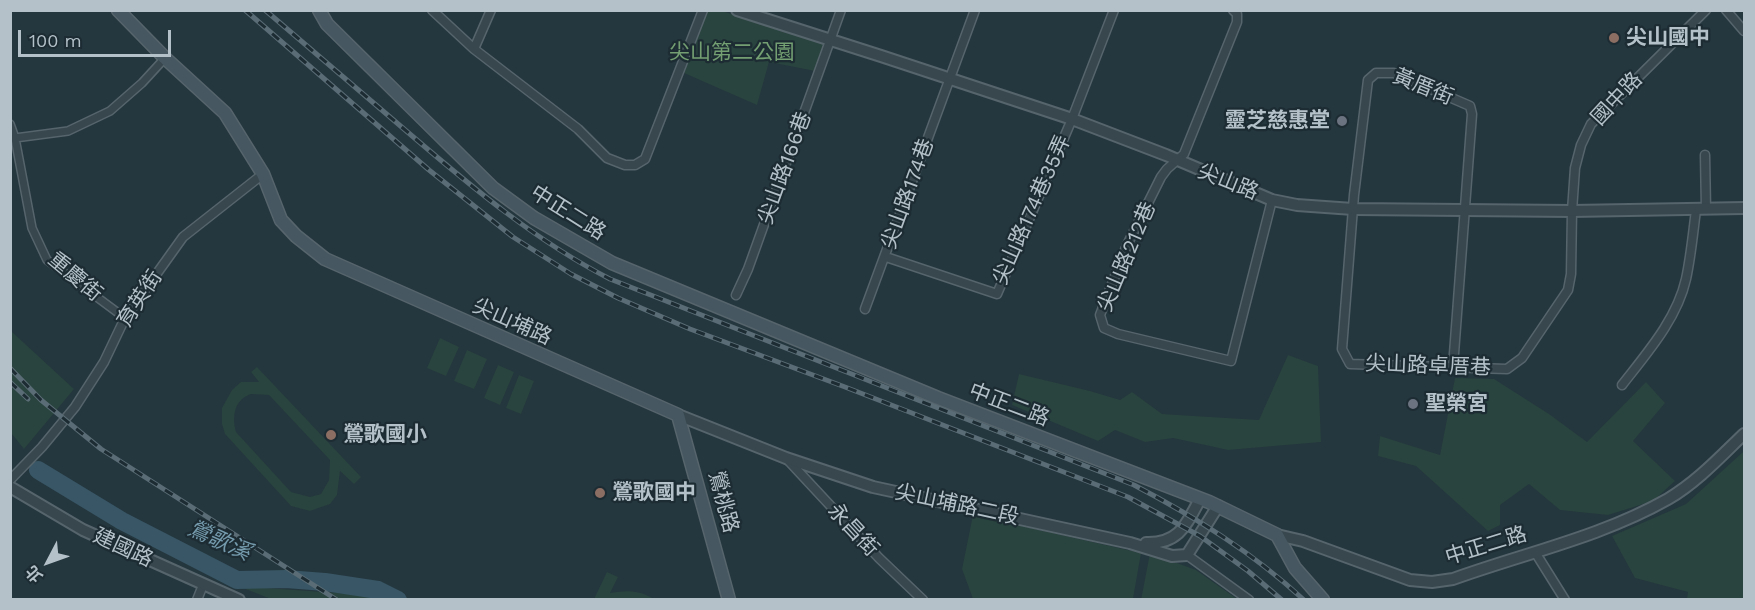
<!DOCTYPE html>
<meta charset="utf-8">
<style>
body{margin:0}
#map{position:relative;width:1755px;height:610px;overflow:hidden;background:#24363e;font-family:"Work Sans","Noto Sans TC",sans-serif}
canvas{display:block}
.frame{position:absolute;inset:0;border:12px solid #b4c1c9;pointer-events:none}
.north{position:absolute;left:18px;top:532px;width:60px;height:60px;-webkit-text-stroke:4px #1d2c33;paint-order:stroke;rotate:229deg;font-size:16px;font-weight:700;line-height:24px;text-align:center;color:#b4c1c9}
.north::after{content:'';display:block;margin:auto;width:21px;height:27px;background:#b4c1c9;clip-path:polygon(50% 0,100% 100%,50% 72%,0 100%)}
.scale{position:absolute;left:18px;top:30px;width:153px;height:27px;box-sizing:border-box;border:3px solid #b4c1c9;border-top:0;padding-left:8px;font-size:18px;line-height:21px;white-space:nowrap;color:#b4c1c9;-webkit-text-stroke:4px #1d2c33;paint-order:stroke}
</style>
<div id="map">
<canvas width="1755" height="610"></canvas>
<div class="frame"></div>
<div class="north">北</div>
<div class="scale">100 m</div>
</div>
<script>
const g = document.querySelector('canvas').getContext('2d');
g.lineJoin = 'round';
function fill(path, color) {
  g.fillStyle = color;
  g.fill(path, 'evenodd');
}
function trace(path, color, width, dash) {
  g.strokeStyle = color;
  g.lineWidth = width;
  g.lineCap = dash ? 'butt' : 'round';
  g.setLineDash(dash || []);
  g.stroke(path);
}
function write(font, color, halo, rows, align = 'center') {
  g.font = font + ' "Work Sans","Noto Sans TC",sans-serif';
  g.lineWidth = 4.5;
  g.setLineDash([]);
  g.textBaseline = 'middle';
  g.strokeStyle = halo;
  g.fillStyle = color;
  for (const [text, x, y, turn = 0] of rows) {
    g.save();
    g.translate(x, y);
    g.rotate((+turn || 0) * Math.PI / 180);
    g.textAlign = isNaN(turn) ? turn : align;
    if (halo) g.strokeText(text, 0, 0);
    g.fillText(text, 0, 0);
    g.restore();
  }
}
const green = new Path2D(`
 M 707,11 L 722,11 L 826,43 L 815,71 L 769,62 L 757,105 L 684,73 Z
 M 11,331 L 74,389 L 24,449 L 11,433 Z
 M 440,338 L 459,347 L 446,376 L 427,368 Z
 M 467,350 L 487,359 L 474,389 L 454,381 Z
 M 1288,355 L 1318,366 L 1321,442 L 1228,450 L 1173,438 L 1145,442 L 1115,430 L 1098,441 L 1012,405 L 1019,374 L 1090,391 L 1120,400 L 1132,392 L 1162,414 L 1259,420 Z
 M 498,365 L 514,372 L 500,405 L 484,398 Z
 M 257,367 L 361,477 L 354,484 L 340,471 L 337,495 L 330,504 L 310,511 L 291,506 L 225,434 L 222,424 L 222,408 L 232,390 L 241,382 L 259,382 L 251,372 ZM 251,394 L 269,395 L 330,460 L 329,480 L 321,494 L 310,497 L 291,492 L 236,432 C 232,416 234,400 251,394 Z
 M 519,375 L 534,381 L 521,414 L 506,408 Z
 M 1455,378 L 1494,379 L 1549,414 L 1587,442 L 1646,382 L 1665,403 L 1633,441 L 1675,481 L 1653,501 L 1608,515 L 1560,510 L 1529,484 L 1500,505 L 1500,525 L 1488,531 L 1416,466 L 1378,456 L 1380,436 L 1440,455 Z
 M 1744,451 L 1744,599 L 1687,599 L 1688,592 L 1635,578 L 1612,536 L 1686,504 Z
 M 973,515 L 1141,553 L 1133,599 L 973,599 L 962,569 Z
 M 1150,553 L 1196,570 L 1237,599 L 1141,600 Z
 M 607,572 L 618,577 L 610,593 C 628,590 639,590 654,599 L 594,599 Z
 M 238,586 L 381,596 L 387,599 L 271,599 Z`);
const river = new Path2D(`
 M 38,470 L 122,521 L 237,580 L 286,579 L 325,582 L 378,590 L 398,600`);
const pedestrian = new Path2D(`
 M 10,124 L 15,138 L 32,228 L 47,260 L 125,318
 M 15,138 L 68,131 L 110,111 L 142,83 L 165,58`);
const minor = new Path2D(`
 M 432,10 L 474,49 L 578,129 L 607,158 L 625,165 L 635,165 L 645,159 L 703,10
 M 1233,10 L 1237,14 L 1237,22 L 1184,154 L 1167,169 L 1161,177 L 1127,245 L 1100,315 L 1104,328 L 1118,334 L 1231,361 L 1272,200
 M 1726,10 L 1744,31
 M 474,49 L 491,10
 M 1705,155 L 1706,209
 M 886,257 L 997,294 L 1072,119 L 1114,10
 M 736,295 L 748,269 L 841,10
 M 865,309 L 975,10
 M 1453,367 L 1472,114 L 1470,106 L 1394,73 L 1376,73 L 1368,80 L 1354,195 L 1342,349 L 1350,364 L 1507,369 L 1522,358 L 1568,290 L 1571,274 L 1572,211 L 1575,168 L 1581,145 L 1591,124 L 1706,10
 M 1622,385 C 1647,353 1677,319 1686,279 C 1691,256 1693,233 1696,210
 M 786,458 L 879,558 L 923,600
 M 10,480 L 42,447 L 75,407 L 104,362 L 125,318 L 183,237 L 263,174
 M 1535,552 L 1565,600
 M 1187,555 L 1249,600
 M 197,600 L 203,585`);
const tertiary = new Path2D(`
 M 737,10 L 881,56 L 1072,119 L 1166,155 L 1272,200 L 1297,205 L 1353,209 L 1572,211 L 1744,208
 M 678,415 L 786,458 L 873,487 L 1130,543 L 1172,556 L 1187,555 L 1218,506
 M 10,487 L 83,530 L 239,600
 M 1277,535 L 1303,541 L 1410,580 L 1432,582 L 1453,579 C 1525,553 1601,537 1668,499 C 1697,482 1721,456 1744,434
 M 1146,543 C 1179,544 1186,525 1200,499`);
const secondary = new Path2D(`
 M 118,10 L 165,58 L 225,113 L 263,174 L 281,220 L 296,236 L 325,259 L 678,415 L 729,600
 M 319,10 L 327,24 L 493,188 L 534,218 L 612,263 L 938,398 L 1209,502 L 1277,535 L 1295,568 L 1323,600`);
const rail = new Path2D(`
 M 245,10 L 429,170 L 513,237 L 571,274 L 618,298 L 690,329 L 845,387 L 1128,497 L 1200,536 L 1248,571 L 1282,600
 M 265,10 C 314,52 362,93 411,135 C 473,188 536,241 610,279 L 1134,485 C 1195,517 1252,552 1304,600
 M 10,368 L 41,400 L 101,449 L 337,600
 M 10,382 L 28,399`);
const markers = [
 [1614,38,6,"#8d6e63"],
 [1342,121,6,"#6b7280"],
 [1413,404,6,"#6b7280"],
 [331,435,6,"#8d6e63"],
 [600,493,6,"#8d6e63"]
];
const poiNames = [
 ["尖山國中",1626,38],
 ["靈芝慈惠堂",1330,121,"right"],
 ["聖榮宮",1425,404],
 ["鶯歌國小",343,435],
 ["鶯歌國中",612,493]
];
const parkNames = [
 ["尖山第二公園",732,53]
];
const streetNames = [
 ["黃厝街",1423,87,22],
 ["國中路",1617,99,-47],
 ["尖山路166巷",785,168,-70],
 ["尖山路",1228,182,22],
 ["尖山路174巷",908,194,-70],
 ["尖山路174巷35弄",1032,210,-66],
 ["中正二路",568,213,32],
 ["尖山路212巷",1127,257,-67],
 ["重慶街",75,277,40],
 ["育英街",140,299,-57],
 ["尖山埔路",512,322,24],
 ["尖山路卓厝巷",1428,366,2],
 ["中正二路",1009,405,21],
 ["鶯桃路",723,502,75],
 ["尖山埔路二段",957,505,12],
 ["永昌街",853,530,47],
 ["中正二路",1486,546,-17],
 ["建國路",123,548,25]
];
const waterNames = [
 ["鶯歌溪",219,541,24]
];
fill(green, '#29433e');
trace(river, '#385665', 18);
trace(pedestrian, '#56646c', 10);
trace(minor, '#56646c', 11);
trace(tertiary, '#56646c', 14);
trace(secondary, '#56646c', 15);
trace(pedestrian, '#38474e', 7);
trace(minor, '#38474e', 8);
trace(tertiary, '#38474e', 10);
trace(secondary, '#465761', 12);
trace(rail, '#5a6c75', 5);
trace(rail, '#1d2c33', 3, [9]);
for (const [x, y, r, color] of markers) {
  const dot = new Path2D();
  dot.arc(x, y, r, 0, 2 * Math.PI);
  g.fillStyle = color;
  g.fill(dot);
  trace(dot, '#1d2c33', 2);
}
write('bold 21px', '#b4c1c9', '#1d2c33', poiNames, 'left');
write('21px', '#739f72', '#1d2c33', parkNames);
write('21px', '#b4c1c9', '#1d2c33', streetNames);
write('italic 22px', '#749aac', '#1d2c33', waterNames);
</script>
